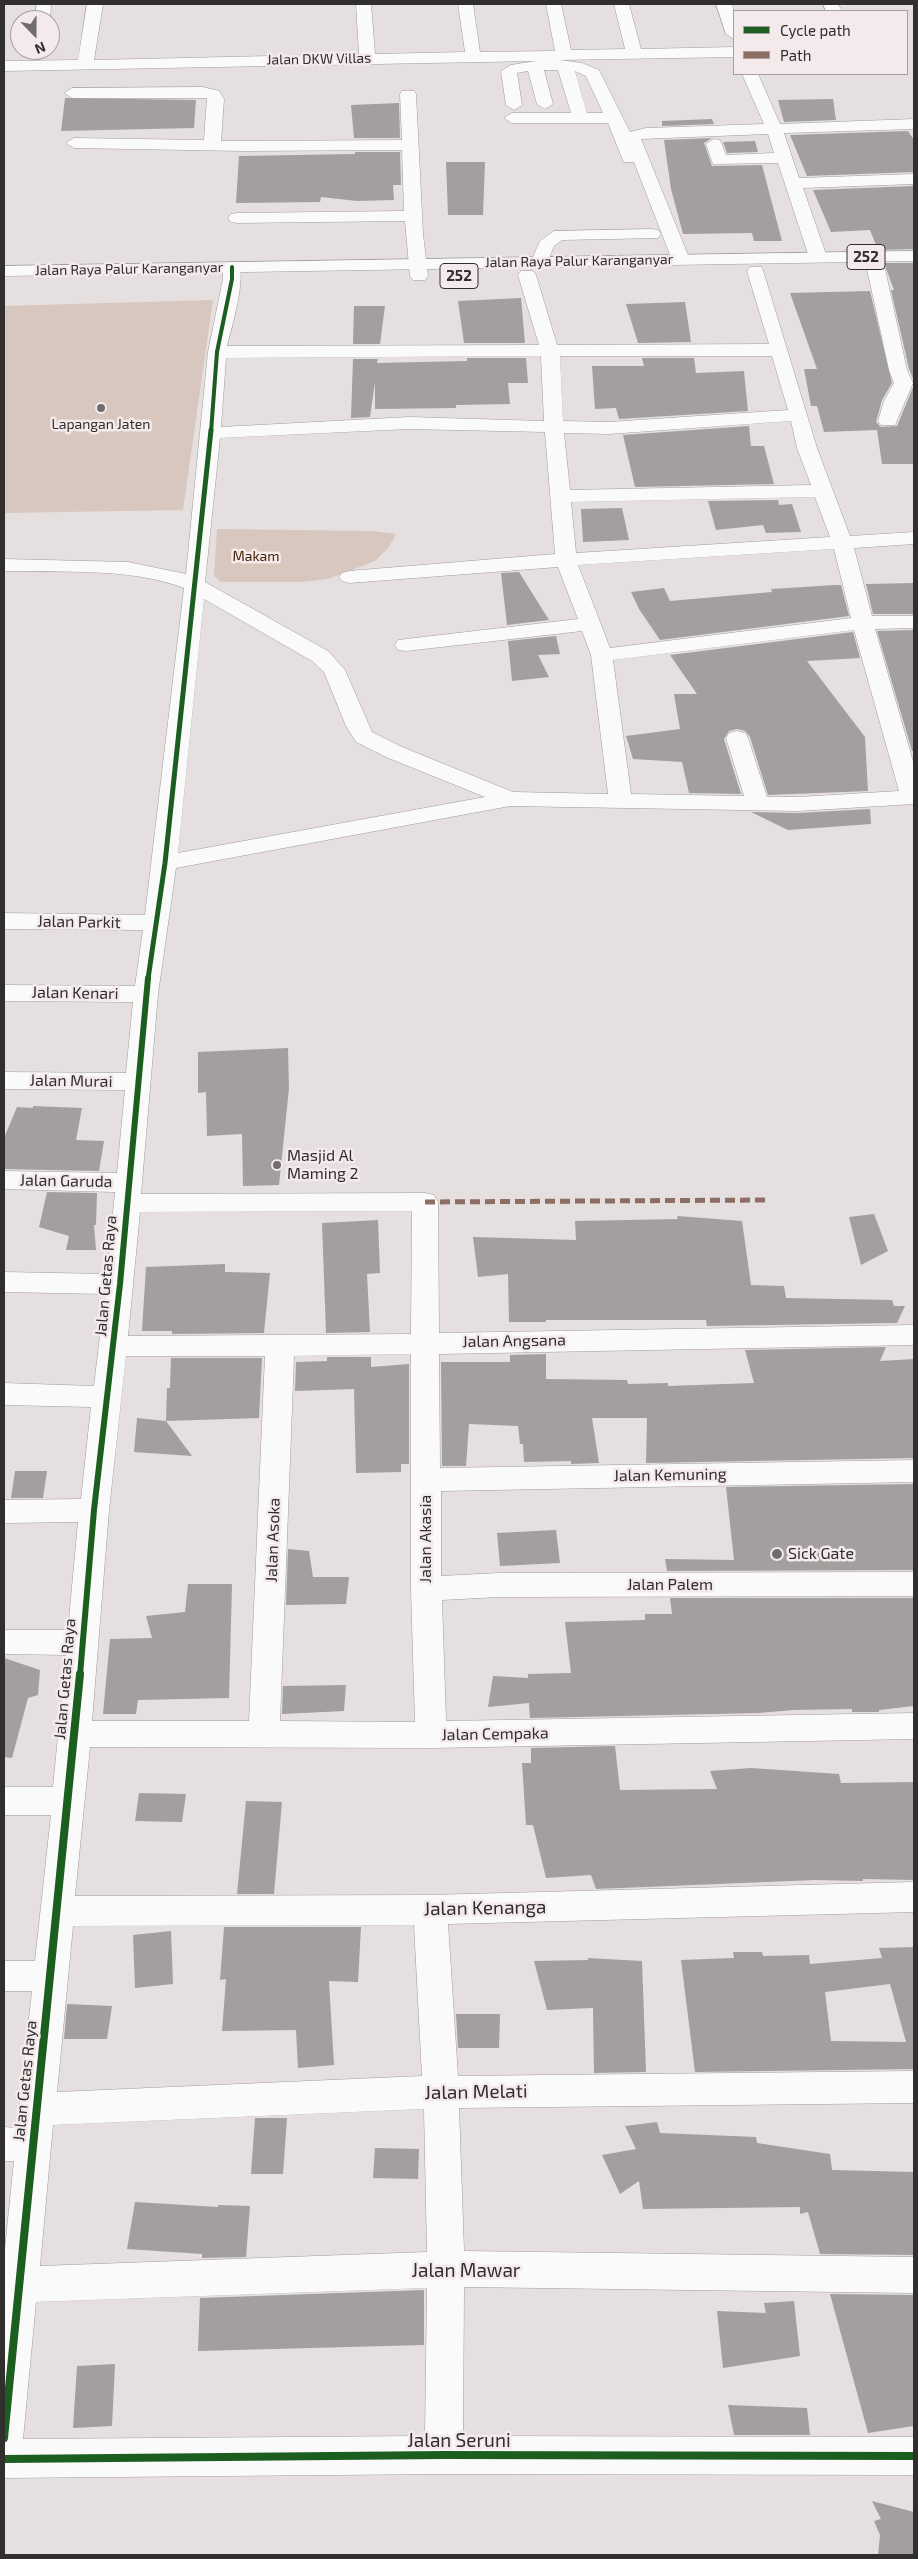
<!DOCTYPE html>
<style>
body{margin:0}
#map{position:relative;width:918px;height:2559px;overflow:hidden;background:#e5dfdf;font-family:"Exo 2",sans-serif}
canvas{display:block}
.frame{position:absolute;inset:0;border:5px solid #312e2e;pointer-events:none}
.legend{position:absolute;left:733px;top:10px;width:175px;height:65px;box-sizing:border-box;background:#f4eaeb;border:1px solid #a69f9f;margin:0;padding:6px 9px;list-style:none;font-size:15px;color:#312e2e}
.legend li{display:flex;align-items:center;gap:10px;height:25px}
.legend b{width:25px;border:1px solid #a69f9f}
.north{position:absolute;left:10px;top:10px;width:50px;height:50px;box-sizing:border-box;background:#f4eaeb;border:1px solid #a69f9f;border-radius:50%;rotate:158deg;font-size:14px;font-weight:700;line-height:20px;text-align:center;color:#312e2e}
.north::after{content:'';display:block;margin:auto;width:18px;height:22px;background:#706c6c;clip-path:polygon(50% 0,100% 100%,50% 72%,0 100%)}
</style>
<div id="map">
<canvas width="918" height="2559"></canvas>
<div class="frame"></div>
<ul class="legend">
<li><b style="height:6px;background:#1b5e20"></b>Cycle path</li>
<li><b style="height:6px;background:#8d6e63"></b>Path</li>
</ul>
<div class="north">N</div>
</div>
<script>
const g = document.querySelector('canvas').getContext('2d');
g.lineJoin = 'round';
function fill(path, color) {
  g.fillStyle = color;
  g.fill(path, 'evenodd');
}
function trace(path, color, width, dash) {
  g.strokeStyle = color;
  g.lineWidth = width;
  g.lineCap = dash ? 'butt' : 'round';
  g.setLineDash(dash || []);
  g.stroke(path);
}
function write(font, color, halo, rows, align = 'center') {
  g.font = font + ' "Exo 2",sans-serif';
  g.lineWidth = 5;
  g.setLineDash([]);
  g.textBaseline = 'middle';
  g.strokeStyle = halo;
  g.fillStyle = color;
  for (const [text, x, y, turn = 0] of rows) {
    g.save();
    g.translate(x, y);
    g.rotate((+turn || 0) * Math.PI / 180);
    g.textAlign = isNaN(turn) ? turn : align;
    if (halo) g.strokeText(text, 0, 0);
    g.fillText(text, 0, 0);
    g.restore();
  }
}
const green = new Path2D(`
 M 213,300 L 183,510 L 4,513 L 4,306 Z
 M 217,529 L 370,531 L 396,534 L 389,547 L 375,561 L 328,579 L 302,582 L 221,582 L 214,575 Z`);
const building = new Path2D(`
 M 65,98 L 196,100 L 194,128 L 61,131 Z
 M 833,99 L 836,120 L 784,122 L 778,100 Z
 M 399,103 L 400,138 L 354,138 L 351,105 Z
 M 712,119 L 714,124 L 662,126 L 662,121 Z
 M 908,131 L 914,140 L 914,172 L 807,176 L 790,135 Z
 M 712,138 L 704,143 L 712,166 L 762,165 L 782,241 L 754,241 L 752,233 L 683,234 L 671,189 L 664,140 Z
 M 755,141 L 758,152 L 727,153 L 723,142 Z
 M 355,152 L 400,152 L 401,185 L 393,185 L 394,200 L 357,201 L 321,197 L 320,202 L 236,203 L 239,156 L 355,154 Z
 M 446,162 L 485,162 L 483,215 L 448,215 Z
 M 914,186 L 914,249 L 878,250 L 870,230 L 831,232 L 813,190 Z
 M 884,263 L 914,263 L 914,381 L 909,369 L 891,290 L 894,290 Z
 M 870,291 L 892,383 L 882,400 L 876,422 L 881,427 L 897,426 L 914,385 L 914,464 L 882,464 L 877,430 L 824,432 L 817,406 L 811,406 L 804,369 L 817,369 L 790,293 Z
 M 521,298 L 525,343 L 464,343 L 458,301 Z
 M 685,302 L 691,342 L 638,343 L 626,304 Z
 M 354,306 L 385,306 L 380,344 L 353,344 Z
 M 467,358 L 526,358 L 528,383 L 508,383 L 510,404 L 456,405 L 456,408 L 375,409 L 375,382 L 370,417 L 351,418 L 353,359 L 378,359 L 377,363 L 467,361 Z
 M 642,358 L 694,358 L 696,373 L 744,371 L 748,411 L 619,419 L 616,408 L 595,409 L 592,366 L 644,366 Z
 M 749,426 L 751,446 L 764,446 L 774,484 L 635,487 L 623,435 Z
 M 778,500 L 779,505 L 792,504 L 801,532 L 766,533 L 763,525 L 716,530 L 708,501 Z
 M 622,508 L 629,540 L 583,542 L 581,509 Z
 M 519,572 L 549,620 L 507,625 L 501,573 Z
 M 914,583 L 914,614 L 873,614 L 866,584 Z
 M 835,585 L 841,585 L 849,616 L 660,640 L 639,609 L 631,592 L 664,588 L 670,601 L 772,592 L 771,589 Z
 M 914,630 L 914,751 L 912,751 L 877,631 Z
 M 853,632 L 860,658 L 807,661 L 865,737 L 868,791 L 768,795 L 750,737 L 745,731 L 737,729 L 729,731 L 724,739 L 741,794 L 689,793 L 682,762 L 633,759 L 626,736 L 680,729 L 674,694 L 697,694 L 670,655 Z
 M 556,636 L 560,654 L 538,655 L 549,677 L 512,681 L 508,641 Z
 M 870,809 L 871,824 L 788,830 L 751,812 L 798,813 Z
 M 288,1048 L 289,1088 L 279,1185 L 243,1186 L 242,1134 L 207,1136 L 206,1092 L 198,1093 L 198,1052 Z
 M 33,1106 L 82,1108 L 76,1140 L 104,1141 L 99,1171 L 4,1169 L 4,1138 L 17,1107 L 33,1108 Z
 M 47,1192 L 97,1193 L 96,1225 L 94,1225 L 96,1250 L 66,1250 L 69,1236 L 39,1227 Z
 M 874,1214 L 888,1251 L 861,1265 L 849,1217 Z
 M 677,1216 L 742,1221 L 751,1285 L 784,1286 L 786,1298 L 892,1300 L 894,1306 L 905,1306 L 897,1323 L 707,1326 L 706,1320 L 546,1320 L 546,1322 L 509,1322 L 508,1274 L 478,1277 L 473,1237 L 576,1240 L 575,1221 L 678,1219 Z
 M 378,1220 L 380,1273 L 367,1274 L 370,1332 L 326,1333 L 322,1223 Z
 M 225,1264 L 225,1272 L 270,1273 L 264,1333 L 172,1334 L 172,1331 L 142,1331 L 146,1267 Z
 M 886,1347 L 880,1361 L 914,1359 L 914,1458 L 646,1463 L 647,1418 L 592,1418 L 599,1463 L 571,1464 L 571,1461 L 524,1462 L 523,1444 L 520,1444 L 518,1426 L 469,1424 L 466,1466 L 442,1466 L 441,1362 L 510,1362 L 510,1355 L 546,1354 L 546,1379 L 627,1380 L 628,1384 L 668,1383 L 668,1386 L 754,1383 L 745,1350 Z
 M 327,1357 L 371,1357 L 371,1367 L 409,1364 L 409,1464 L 401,1464 L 401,1472 L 356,1473 L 354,1389 L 295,1391 L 296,1362 L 327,1361 Z
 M 171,1358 L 262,1358 L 259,1418 L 166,1421 L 167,1388 L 170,1388 Z
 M 137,1418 L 166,1421 L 192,1456 L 134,1452 Z
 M 15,1471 L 47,1471 L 43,1498 L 11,1498 Z
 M 914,1484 L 914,1570 L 667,1571 L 665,1559 L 734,1560 L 726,1487 Z
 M 556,1530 L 560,1563 L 500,1566 L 497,1533 Z
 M 288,1549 L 309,1551 L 313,1577 L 349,1577 L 346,1604 L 286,1605 Z
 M 188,1584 L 232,1584 L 229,1698 L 138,1700 L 136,1714 L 103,1714 L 110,1639 L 152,1638 L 146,1616 L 185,1612 Z
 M 670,1598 L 914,1598 L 914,1706 L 879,1710 L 879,1712 L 852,1712 L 852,1709 L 793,1710 L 759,1713 L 530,1718 L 529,1703 L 488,1707 L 493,1676 L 528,1678 L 528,1674 L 571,1673 L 565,1622 L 645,1620 L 645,1614 L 672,1614 Z
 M 4,1658 L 40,1670 L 38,1695 L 28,1698 L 12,1758 L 4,1757 Z
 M 346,1685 L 344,1711 L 282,1714 L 283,1686 Z
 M 615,1746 L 620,1790 L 717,1789 L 710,1771 L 751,1768 L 839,1774 L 841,1783 L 914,1782 L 914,1880 L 863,1879 L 863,1881 L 815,1880 L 596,1889 L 591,1875 L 546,1878 L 533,1825 L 526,1825 L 522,1763 L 531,1763 L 531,1748 Z
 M 139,1793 L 186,1794 L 182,1822 L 135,1821 Z
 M 246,1801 L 282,1802 L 274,1894 L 237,1894 Z
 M 224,1927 L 361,1927 L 358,1982 L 329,1981 L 334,2065 L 298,2068 L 296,2030 L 222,2031 L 226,1979 L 220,1980 Z
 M 171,1931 L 173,1984 L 135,1988 L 133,1935 Z
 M 914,1947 L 914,2069 L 695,2072 L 681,1960 L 734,1958 L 733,1952 L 762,1952 L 763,1956 L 809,1955 L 810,1964 L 882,1958 L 879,1948 ZM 890,1984 L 906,2042 L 831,2041 L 825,1992 Z
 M 588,1958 L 642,1961 L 646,2072 L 594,2073 L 593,2008 L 547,2010 L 534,1961 L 588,1960 Z
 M 67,2004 L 112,2006 L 107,2039 L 64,2039 Z
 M 456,2014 L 500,2014 L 499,2048 L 458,2048 Z
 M 255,2118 L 287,2118 L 283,2174 L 251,2174 Z
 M 657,2122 L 660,2133 L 756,2137 L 757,2143 L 830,2154 L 832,2170 L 914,2172 L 914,2255 L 820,2254 L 808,2212 L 800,2214 L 800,2207 L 643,2209 L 639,2181 L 620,2194 L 602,2155 L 636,2149 L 625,2126 Z
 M 375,2148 L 419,2149 L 418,2179 L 373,2178 Z
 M 135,2202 L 218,2207 L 218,2205 L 250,2206 L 246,2257 L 202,2258 L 202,2254 L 127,2249 Z
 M 424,2290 L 424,2345 L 198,2351 L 200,2298 Z
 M 830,2294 L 914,2295 L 914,2426 L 868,2433 Z
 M 794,2301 L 800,2356 L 723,2368 L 717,2311 L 766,2313 L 764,2303 Z
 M 115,2364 L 112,2426 L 73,2428 L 77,2366 Z
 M 728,2405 L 807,2408 L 810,2435 L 734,2435 Z
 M 872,2501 L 914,2512 L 914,2555 L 878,2555 L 880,2535 L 874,2521 L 881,2519 Z`);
const minor = new Path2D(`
 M 37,4 L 51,4 L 50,20 L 34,20 Z
 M 87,4 L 103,4 L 94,60 L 359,54 L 356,4 L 371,4 L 375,54 L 465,52 L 458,4 L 473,4 L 480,52 L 555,51 L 546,4 L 561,4 L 571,50 L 625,49 L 614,4 L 629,4 L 641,49 L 734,47 L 734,57 L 560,60 L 582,63 L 599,70 L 630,132 L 646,128 L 764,124 L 742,74 L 758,74 L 780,124 L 914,119 L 914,129 L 784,133 L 799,178 L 914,174 L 914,184 L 803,188 L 827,257 L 824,261 L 812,261 L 809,257 L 778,163 L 713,164 L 706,144 L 714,139 L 720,140 L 726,155 L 774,153 L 768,134 L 641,139 L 690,260 L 687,264 L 675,264 L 672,260 L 634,162 L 624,162 L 622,158 L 608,123 L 512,123 L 504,118 L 512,113 L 571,113 L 558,70 L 544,70 L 553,104 L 545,109 L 537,104 L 528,71 L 517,73 L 522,105 L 514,110 L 506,105 L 501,71 L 511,65 L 536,61 L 4,71 L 4,61 L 78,60 ZM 575,71 L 586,76 L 603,113 L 587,113 Z
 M 716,4 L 732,4 L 734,12 L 734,39 L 726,34 Z
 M 823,4 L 838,4 L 842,11 L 826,11 Z
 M 203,87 L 219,91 L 224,99 L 221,141 L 244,141 L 402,140 L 400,94 L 402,91 L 414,91 L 416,94 L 423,234 L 428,276 L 425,280 L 413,280 L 410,276 L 405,221 L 237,223 L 231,222 L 228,218 L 231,214 L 237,213 L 404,211 L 402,150 L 244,151 L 74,148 L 66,143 L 74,138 L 204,140 L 207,98 L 72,98 L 64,93 L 72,88 Z
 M 652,229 L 658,230 L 661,234 L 658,238 L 562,240 L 554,246 L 546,265 L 534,265 L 531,261 L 540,241 L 554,231 Z
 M 232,262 L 238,263 C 247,276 231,330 227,346 L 539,345 L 518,275 L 521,271 L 533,271 L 536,275 L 557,345 L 769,344 L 747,271 L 750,267 L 762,267 L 817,448 L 850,536 L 914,532 L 914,544 L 854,548 L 872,616 L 914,616 L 914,628 L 875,629 L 914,765 L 914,804 L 798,811 L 510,806 L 176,868 L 158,994 L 141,1194 L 425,1193 L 434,1195 L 438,1202 L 439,1333 L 914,1325 L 914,1345 L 439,1354 L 440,1468 L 914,1460 L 914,1482 L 441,1491 L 441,1576 L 499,1573 L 914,1572 L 914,1596 L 499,1597 L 442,1600 L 446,1721 L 914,1713 L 914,1739 L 431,1748 L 90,1747 L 75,1896 L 430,1895 L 914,1882 L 914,1912 L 448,1924 L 458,2076 L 914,2071 L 914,2103 L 459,2108 L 464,2251 L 914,2257 L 914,2293 L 464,2287 L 463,2436 L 914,2437 L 914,2475 L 444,2474 L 4,2478 L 4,2258 L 14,2161 L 4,2161 L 4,2127 L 17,2128 L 32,1991 L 4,1991 L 4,1961 L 35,1961 L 51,1815 L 4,1815 L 4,1787 L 53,1787 L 66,1655 L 4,1654 L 4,1630 L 68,1630 L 78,1522 L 4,1523 L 4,1500 L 81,1499 L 91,1407 L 4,1405 L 4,1383 L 94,1386 L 105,1294 L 4,1292 L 4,1272 L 107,1274 L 115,1192 L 4,1189 L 4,1171 L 117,1173 L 125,1090 L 4,1089 L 4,1072 L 126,1073 L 133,1002 L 4,1001 L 4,985 L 135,986 L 143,930 L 4,929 L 4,913 L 145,915 L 184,588 C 128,567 63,573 4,571 L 4,559 L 128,562 L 186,574 L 208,352 L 223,279 L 223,267 L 226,263 ZM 541,356 L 544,421 L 409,417 L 221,427 L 226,358 ZM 560,356 L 772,356 L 788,410 L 609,422 L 563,421 ZM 791,421 L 797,448 L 811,485 L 570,490 L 564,433 L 609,434 ZM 409,429 L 545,432 L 555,554 L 349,571 L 342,573 L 339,577 L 342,581 L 349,583 L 558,567 L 578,619 L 406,639 L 398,640 L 395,645 L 398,650 L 406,651 L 582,631 L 591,655 L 608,794 L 513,792 L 402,747 L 372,732 L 345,670 L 328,651 L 205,582 L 220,438 ZM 815,497 L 830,537 L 576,553 L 571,502 ZM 834,549 L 851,618 L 610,648 L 578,565 ZM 204,599 L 312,661 L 324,672 L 346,726 L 356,742 L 386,757 L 485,797 L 178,853 ZM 854,630 L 899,791 L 798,797 L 767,797 L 748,738 L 745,733 L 737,731 L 729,733 L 726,738 L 744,796 L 631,794 L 613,660 ZM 412,1211 L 411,1334 L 128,1336 L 140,1212 ZM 411,1354 L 411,1589 L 415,1722 L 280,1721 L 294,1356 ZM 126,1356 L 265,1356 L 249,1721 L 92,1721 L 109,1510 ZM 414,1925 L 422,2076 L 57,2092 L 73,1926 ZM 424,2109 L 427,2252 L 40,2266 L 53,2125 ZM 427,2288 L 425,2436 L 23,2439 L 36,2302 Z
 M 876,264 L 882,265 L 885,269 L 907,370 L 913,383 L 895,425 L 881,425 L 878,421 L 884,401 L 894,383 L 889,370 L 867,269 L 870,265 Z`);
const major = new Path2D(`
 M 914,251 L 914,261 L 4,276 L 4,266 Z`);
const quiet = new Path2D(`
 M 425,1202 L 765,1200`);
const cyclewayFar3 = new Path2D(`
 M 211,432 L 217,352 L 232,279 L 232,267`);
const cyclewayFar2 = new Path2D(`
 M 148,979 L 165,863 L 211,430`);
const cyclewayFar1 = new Path2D(`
 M 80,1675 L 94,1510 L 120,1284 L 148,978`);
const cycleway = new Path2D(`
 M 4,2438 L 80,1674
 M 4,2459 L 444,2455 L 914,2456`);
const markers = [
 [101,408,5,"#706c6c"],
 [277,1165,5,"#706c6c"],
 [777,1554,6,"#706c6c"]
];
const farStreetnames = [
 ["Jalan DKW Villas",319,59,-1],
 ["Jalan Raya Palur Karanganyar",579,261,-1],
 ["Jalan Raya Palur Karanganyar",129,269,-1]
];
const farPoinames = [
 ["Lapangan Jaten",101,424]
];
const farParknames = [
 ["Makam",256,556]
];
const shields = [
 [866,257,38],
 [459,276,38]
];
const shieldNames = [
 ["252",866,257],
 ["252",459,276]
];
const streetNames = [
 ["Jalan Parkit",79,922,1],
 ["Jalan Kenari",75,993,1],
 ["Jalan Murai",71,1081,1],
 ["Jalan Garuda",66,1181,1],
 ["Jalan Getas Raya",106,1276,-85],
 ["Jalan Angsana",514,1341,-1],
 ["Jalan Kemuning",670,1475,-1],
 ["Jalan Akasia",426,1539,-90],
 ["Jalan Asoka",273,1540,-88],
 ["Jalan Palem",670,1585],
 ["Jalan Getas Raya",65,1679,-85],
 ["Jalan Cempaka",495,1734,-1],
 ["Jalan Getas Raya",25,2081,-84]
];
const poiNames = [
 ["Masjid Al",287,1156],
 ["Maming 2",287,1174],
 ["Sick Gate",788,1554]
];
const nearStreetnames = [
 ["Jalan Kenanga",485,1908,-1],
 ["Jalan Melati",476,2092,-1],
 ["Jalan Mawar",466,2271],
 ["Jalan Seruni",459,2441]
];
fill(green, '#d8c7bf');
fill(building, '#a39f9e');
trace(minor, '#9f9b9b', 1);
trace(major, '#9f9b9b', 1);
fill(minor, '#fbfafa');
fill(major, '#fbfafa');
trace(quiet, '#8d6e63', 5, [10, 5]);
trace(cyclewayFar3, '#1b5e20', 4);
trace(cyclewayFar2, '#1b5e20', 5);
trace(cyclewayFar1, '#1b5e20', 6);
trace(cycleway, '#1b5e20', 8);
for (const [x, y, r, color] of markers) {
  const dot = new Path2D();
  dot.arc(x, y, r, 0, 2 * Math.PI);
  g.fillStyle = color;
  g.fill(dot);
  trace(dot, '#f4eaeb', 2);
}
write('14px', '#312e2e', '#f4eaeb', farStreetnames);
write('14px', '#312e2e', '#f4eaeb', farPoinames);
write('14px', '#432104', '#f4eaeb', farParknames);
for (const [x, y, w] of shields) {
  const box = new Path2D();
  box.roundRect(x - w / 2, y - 12.5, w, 25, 4);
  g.fillStyle = '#f4eaeb';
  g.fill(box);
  trace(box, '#312e2e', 1);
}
write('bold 15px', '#312e2e', null, shieldNames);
write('16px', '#312e2e', '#f4eaeb', streetNames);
write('16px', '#312e2e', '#f4eaeb', poiNames, 'left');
write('19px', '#312e2e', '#f4eaeb', nearStreetnames);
</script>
